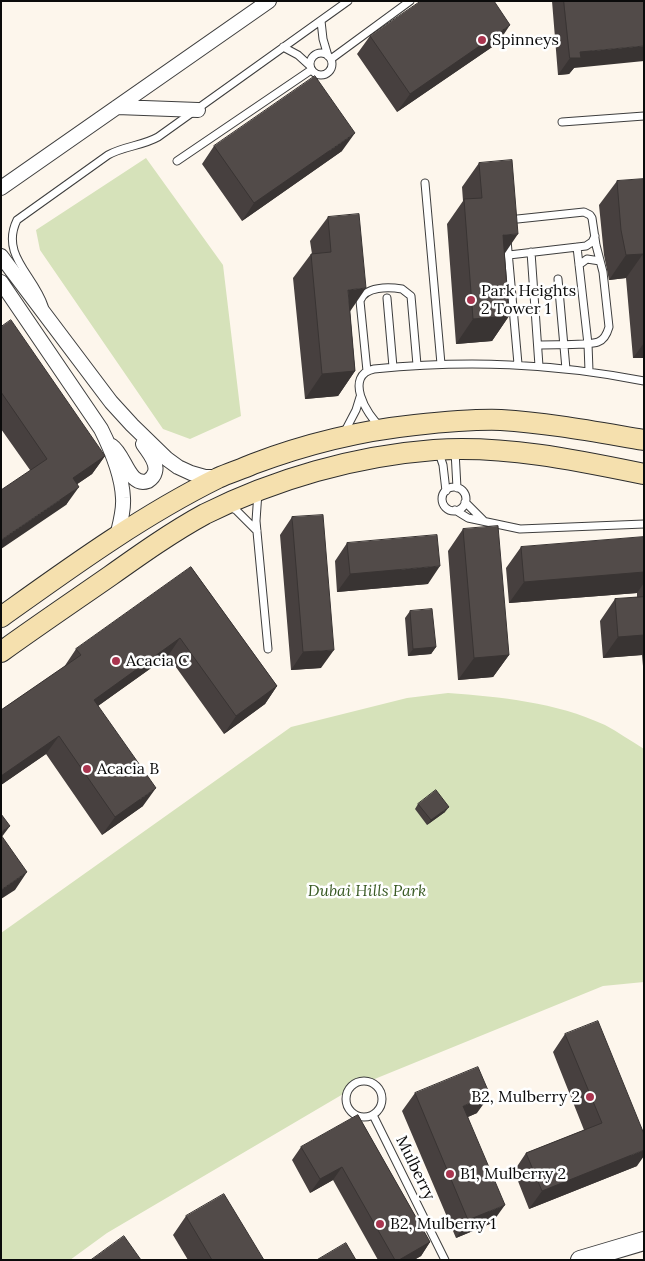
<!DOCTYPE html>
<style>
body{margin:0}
#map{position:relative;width:645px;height:1261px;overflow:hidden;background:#fdf6ec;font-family:Lora,serif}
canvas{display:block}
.frame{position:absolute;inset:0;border:2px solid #0b0b0b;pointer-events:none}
</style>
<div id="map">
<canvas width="645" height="1261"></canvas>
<div class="frame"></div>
</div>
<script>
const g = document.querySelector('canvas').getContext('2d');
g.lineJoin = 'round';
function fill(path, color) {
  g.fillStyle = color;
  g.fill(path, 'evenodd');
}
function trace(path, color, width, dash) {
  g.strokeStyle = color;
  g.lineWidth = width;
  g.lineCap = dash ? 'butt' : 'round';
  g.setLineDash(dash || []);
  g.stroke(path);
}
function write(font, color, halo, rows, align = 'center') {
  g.font = font + ' Lora,serif';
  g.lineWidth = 5;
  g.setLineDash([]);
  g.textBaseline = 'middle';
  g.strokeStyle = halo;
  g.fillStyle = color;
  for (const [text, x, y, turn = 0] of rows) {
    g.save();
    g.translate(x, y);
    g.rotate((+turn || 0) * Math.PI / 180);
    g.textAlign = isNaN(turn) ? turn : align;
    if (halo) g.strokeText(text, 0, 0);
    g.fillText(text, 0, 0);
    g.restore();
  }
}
const green = new Path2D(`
 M 146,158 L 223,265 L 241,416 L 190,439 L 163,429 L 40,250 L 36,230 Z
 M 448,693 C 501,697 555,702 605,725 C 618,732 631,741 644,749 L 644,982 L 603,986 L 355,1087 L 107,1233 L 70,1260 L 1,1260 L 1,933 L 291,727 L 407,698 Z`);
const service = new Path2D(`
 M 321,21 L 323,39 L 328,56
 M 283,47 L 298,55 L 309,65
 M310 64a11 11 0 1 1 22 0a11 11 0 1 1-22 0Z
 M 331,59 L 410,1
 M 562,122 L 644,116
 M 177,161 L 311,70
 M 425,183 L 441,364
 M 508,220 L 584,212 L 590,215 L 592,218 L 596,245 L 603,272 L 609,327 C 607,334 604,340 598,342 C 587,346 551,344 538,345
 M 507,240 L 518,364
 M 577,247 L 588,344 L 589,371
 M 531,252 L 539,366
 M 509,255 L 586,246 L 592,242 L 595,236
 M 579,265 L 587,259 L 600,261
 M 558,279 L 566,369
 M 387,298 L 393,367
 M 44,306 C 34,275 0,255 17,220 L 108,155 C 124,146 142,146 158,137 L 348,1
 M 367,371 L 360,301 C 365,286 389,287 402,289 L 411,296 L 417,365
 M 381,427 C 366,415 344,375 374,369 C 467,360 552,363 644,381
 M 344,433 L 356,410 L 360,397
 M 455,451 L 457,488
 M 439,453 L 443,465 L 446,491
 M442 499a12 12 0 1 1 24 0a12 12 0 1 1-24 0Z
 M 258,492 L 256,521 L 268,649
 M 465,502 L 483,520
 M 230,507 L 236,510 L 257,531
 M 455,510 L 468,518 L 520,529 L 644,524
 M346 1099a18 18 0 1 1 36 0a18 18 0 1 1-36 0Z
 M 373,1115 L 445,1260`);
const minor = new Path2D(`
 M 117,107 L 198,110
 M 1,188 L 269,1
 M 1,256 L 111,402 L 132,425 L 167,459 L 178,467 L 191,473 L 205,477 L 219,477
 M 1,282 L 101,429 C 111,449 122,475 123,498 C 124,511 120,524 117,536
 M 112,446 C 125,455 129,488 148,481 C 151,479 154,476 155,472 C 158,462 148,452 143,444`);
const tertiary = new Path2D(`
 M 580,1260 L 644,1241`);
const secondary = new Path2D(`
 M 1,617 C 71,567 141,516 218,478 C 229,473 242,469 253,464 C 306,444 358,431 415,425 C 443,422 472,419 501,420 C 549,423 596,432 644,440
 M 1,652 C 37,626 74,601 110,576 C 141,554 172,532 205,514 C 275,479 355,456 434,450 C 504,445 576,460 644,474`);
const wall = new Path2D(`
 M 552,1 L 644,1 L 574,68 L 569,74 L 558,75 Z
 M 370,36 L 498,43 L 397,112 L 357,54 Z
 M 214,146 L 342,151 L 242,221 L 202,164 Z
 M 479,163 L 504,254 L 509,316 L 492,341 L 456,344 L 447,224 L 463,201 L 462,187 Z
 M 644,179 L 644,358 L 633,358 L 626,278 L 609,280 L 604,255 L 599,205 L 617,181 Z
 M 328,217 L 350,311 L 355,371 L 338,396 L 305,399 L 293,278 L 311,254 L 312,254 L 310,241 Z
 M 1,327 L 105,456 L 92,474 L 77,484 L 66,505 L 30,470 L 1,429 Z
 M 292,517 L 321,668 L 291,670 L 280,535 Z
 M 463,529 L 509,655 L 493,677 L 458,680 L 448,551 Z
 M 644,537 L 644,677 L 642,655 L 603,658 L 600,621 L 615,599 L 637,597 L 637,593 L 509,603 L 506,568 L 521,547 Z
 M 347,543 L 428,584 L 337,592 L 335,561 Z
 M 191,567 L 277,686 L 265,704 L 224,734 L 168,656 L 98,706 L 143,806 L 102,835 L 46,754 L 1,785 L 1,710 L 64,667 L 76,649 Z
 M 410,611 L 436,647 L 431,654 L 408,656 L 405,618 Z
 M 418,804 L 445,812 L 427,825 L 415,809 Z
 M 565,1034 L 637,1166 L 529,1209 L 514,1171 L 526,1153 L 584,1130 L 553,1052 Z
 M 415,1093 L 477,1113 L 468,1117 L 492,1223 L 456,1238 L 402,1111 Z
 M 358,1115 L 430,1242 L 421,1256 L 414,1260 L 378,1260 L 333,1180 L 310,1193 L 292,1160 L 301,1147 Z
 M 186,1216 L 264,1260 L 188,1260 L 173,1235 Z`);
const shadedWall = new Path2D(`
 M 510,25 L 498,43 L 397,112 L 410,94 Z
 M 644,46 L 644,61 L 574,68 L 569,74 L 558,75 L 570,58 L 580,52 Z
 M 355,133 L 342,151 L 242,221 L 254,203 Z
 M 518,234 L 501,259 L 503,235 Z
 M 643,254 L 626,278 L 609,280 L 626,255 Z
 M 366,288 L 349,313 L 348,290 Z
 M 509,316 L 492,341 L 456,344 L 473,319 Z
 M 644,343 L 644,358 L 633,358 Z
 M 355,371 L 338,396 L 305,399 L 322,374 Z
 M 105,456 L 92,474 L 60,496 L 73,478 Z
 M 79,487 L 66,505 L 1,549 L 1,540 Z
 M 440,566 L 428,584 L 337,592 L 350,574 Z
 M 644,572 L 644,583 L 637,593 L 509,603 L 524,582 Z
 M 644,635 L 644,653 L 642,655 L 603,658 L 618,637 Z
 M 180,638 L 168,656 L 81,718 L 94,700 Z
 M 436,647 L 431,654 L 408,656 L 413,649 Z
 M 334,650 L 321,668 L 291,670 L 303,652 Z
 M 509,655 L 493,677 L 458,680 L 474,658 Z
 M 277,686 L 265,704 L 224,734 L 236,716 Z
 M 59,736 L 46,754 L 1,785 L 1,776 Z
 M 156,788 L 143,806 L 102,835 L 115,817 Z
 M 449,807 L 445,812 L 427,825 L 431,820 Z
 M 10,826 L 1,838 L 1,832 Z
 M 27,872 L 15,890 L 1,899 L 1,890 Z
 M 490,1095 L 477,1113 L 451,1124 L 463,1106 Z
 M 644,1150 L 644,1156 L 637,1166 L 529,1209 L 542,1191 Z
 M 342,1167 L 333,1180 L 310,1193 L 320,1179 Z
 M 505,1205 L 492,1223 L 456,1238 L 468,1220 Z
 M 430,1242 L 421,1256 L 414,1260 L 399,1260 Z`);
const building = new Path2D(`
 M 421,1 L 494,1 L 510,25 L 410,94 L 370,36 Z
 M 564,1 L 644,1 L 644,46 L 580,52 L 581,58 L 570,58 Z
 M 315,76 L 355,133 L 254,203 L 214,146 Z
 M 512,160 L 518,234 L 503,235 L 509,316 L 473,319 L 464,199 L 482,198 L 479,163 Z
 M 644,179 L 644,263 L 643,254 L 626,255 L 621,230 L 617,181 Z
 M 359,214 L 366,288 L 348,290 L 355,371 L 322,374 L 311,254 L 331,252 L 328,217 Z
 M 11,320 L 105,456 L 73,478 L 79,487 L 1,540 L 1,490 L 47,459 L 1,392 L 1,327 Z
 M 323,515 L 334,650 L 303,652 L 292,517 Z
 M 498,526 L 509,655 L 474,658 L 463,529 Z
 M 437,535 L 440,566 L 350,574 L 347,543 Z
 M 644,537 L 644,572 L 524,582 L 521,547 Z
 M 191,567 L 277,686 L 236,716 L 180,638 L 94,700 L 156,788 L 115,817 L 59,736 L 1,776 L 1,710 L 81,655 L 76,649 Z
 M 644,597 L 644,635 L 618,637 L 615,599 Z
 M 432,609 L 436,647 L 413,649 L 410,611 Z
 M 436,790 L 449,807 L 431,820 L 418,804 Z
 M 1,814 L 10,826 L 1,832 Z
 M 1,835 L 27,872 L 1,890 Z
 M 598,1021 L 644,1134 L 644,1150 L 542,1191 L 526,1153 L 602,1123 L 565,1034 Z
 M 478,1067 L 490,1095 L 463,1106 L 505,1205 L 468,1220 L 415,1093 Z
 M 358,1115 L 430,1242 L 399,1260 L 395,1260 L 342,1167 L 320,1179 L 301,1147 Z
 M 224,1194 L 264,1260 L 212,1260 L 186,1216 Z
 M 124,1236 L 141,1260 L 91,1260 Z
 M 346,1243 L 356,1260 L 317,1260 Z`);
const markers = [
 [482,40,5,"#a9354f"],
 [471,300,5,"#a9354f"],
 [116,661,5,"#a9354f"],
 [87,769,5,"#a9354f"],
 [590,1097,5,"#a9354f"],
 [450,1174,5,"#a9354f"],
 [380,1224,5,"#a9354f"]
];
const poiNames = [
 ["Spinneys",492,40],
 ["Park Heights",481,291],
 ["2 Tower 1",481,309],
 ["Acacia C",126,661],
 ["Acacia B",97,769],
 ["B2, Mulberry 2",580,1097,"right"],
 ["B1, Mulberry 2",460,1174],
 ["B2, Mulberry 1",390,1224]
];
const parkNames = [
 ["Dubai Hills Park",367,891]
];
const streetNames = [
 ["Mulberry",415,1168,64]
];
fill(green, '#d6e2ba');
trace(service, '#3e3e3e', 9);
trace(minor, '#3e3e3e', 16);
trace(tertiary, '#3e3e3e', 20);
trace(secondary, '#2d2d2d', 22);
trace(service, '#fff', 7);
trace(minor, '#fff', 14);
trace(tertiary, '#fff', 18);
trace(secondary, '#f5e0ae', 20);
fill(wall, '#47403f');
fill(shadedWall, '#393433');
fill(building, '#524b49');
trace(building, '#393433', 1);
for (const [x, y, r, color] of markers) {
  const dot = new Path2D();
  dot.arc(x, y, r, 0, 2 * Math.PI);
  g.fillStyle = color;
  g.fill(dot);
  trace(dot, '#fff', 2);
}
write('16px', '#0b0b0b', '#fff', poiNames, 'left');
write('italic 16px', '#395a24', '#fff', parkNames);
write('16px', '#0b0b0b', '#fff', streetNames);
</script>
